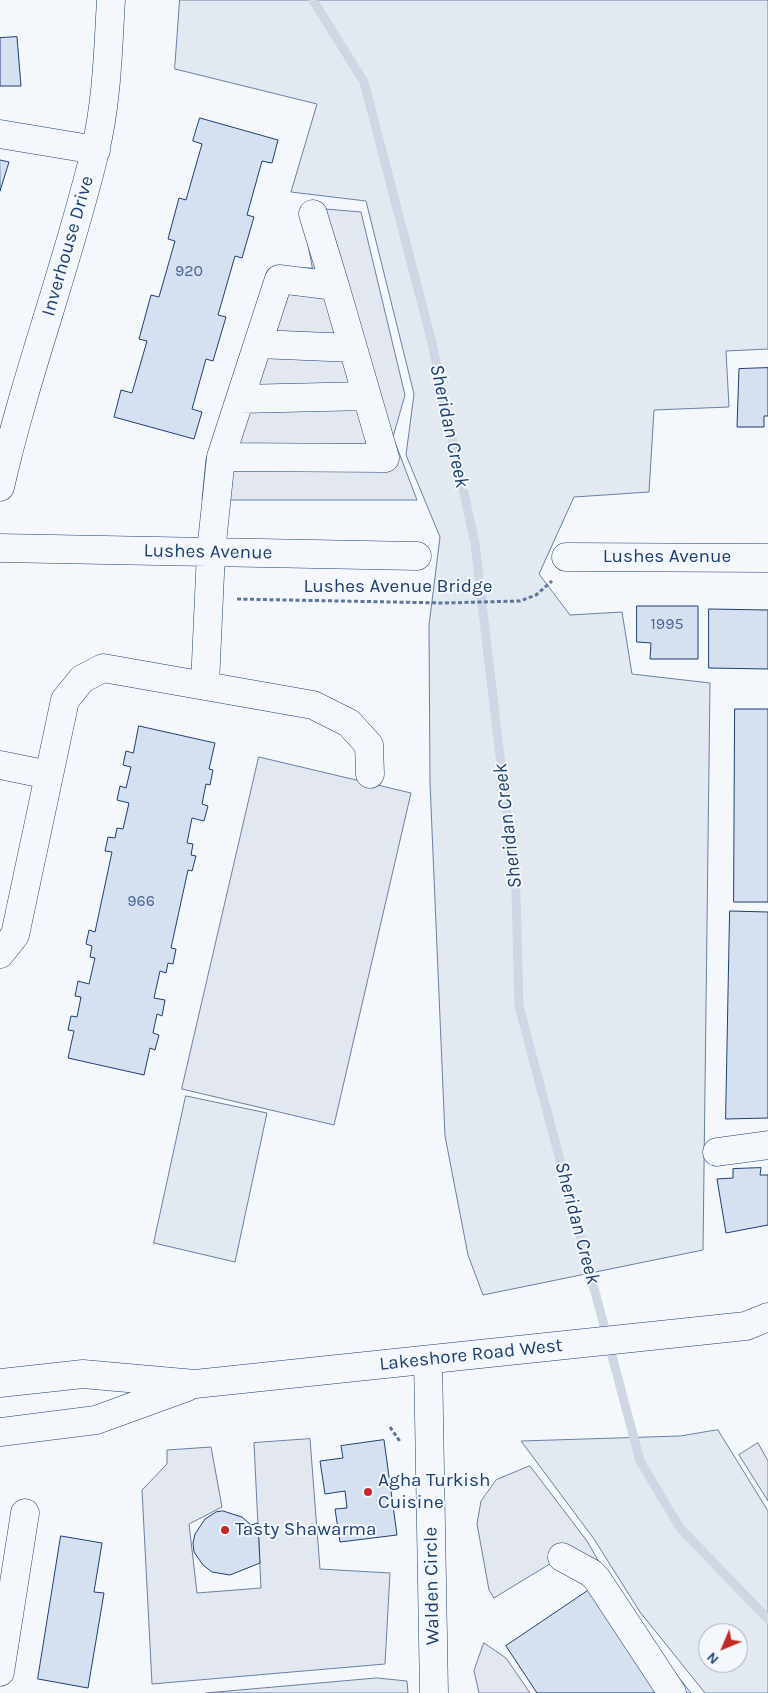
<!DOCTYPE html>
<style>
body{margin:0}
#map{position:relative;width:768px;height:1693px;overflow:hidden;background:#f4f7fb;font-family:Karla,sans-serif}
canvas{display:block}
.north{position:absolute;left:698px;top:1623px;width:50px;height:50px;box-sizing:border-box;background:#f4f7fb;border:1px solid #9eadc5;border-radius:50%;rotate:225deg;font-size:14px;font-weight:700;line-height:20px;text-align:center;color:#1d3f73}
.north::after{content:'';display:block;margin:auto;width:18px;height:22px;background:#c62828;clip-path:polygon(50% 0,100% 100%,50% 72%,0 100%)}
</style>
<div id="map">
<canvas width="768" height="1693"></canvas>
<div class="north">N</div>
</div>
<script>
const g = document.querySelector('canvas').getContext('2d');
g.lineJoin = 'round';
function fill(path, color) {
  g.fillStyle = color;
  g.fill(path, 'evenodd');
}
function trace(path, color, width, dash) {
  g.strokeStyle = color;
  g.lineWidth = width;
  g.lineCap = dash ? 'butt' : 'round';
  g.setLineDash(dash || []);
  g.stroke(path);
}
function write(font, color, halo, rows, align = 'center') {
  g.font = font + ' Karla,sans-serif';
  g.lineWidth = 4;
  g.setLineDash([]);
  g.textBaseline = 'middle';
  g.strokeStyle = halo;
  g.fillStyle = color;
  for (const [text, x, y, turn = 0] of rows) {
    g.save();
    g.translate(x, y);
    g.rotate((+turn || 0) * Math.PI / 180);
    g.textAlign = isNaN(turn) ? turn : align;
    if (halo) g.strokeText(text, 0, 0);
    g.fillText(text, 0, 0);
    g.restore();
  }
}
const green = new Path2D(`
 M 180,0 L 768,0 L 768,349 L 726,351 L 729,407 L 654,410 L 649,492 L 574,497 L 539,574 L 570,615 L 622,612 L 632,674 L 710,683 L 703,1250 L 483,1295 L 468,1255 L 445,1136 L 430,783 L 429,625 L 440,537 L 406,455 L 414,394 L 366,201 L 291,192 L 317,104 L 175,69 Z
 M 186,1096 L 267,1113 L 235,1262 L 154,1243 Z
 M 718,1430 L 768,1511 L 768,1693 L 705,1693 L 640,1612 L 594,1539 L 521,1441 L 680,1436 ZM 708,1633 L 738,1633 L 738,1663 L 708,1663 Z
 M 377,1678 L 407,1681 L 408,1693 L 206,1693 Z`);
const parking = new Path2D(`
 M 301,207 L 361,212 L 405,395 L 393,437 L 417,500 L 202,500 L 206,459 L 270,268 L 312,268 Z
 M 259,757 L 411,793 L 334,1125 L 182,1089 Z
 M 310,1439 L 320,1569 L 390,1573 L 385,1664 L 152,1684 L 142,1490 L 167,1464 L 167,1450 L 211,1447 L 222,1507 L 189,1524 L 197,1593 L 261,1588 L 254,1443 Z
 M 758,1443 L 768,1461 L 768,1501 L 739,1455 Z
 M 530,1466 L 587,1541 L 630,1616 L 691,1693 L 661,1693 L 571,1551 L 494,1598 L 489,1590 L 477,1524 L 481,1501 L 496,1480 Z
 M 484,1643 L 506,1658 L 530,1693 L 479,1693 L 474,1671 Z`);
const stream = new Path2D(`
 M 313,0 L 364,82 L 431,339 L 475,544 L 516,893 L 519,1006 L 640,1461 L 680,1528 L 768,1619`);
const building = new Path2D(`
 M 17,37 L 21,86 L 0,86 L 0,38 Z
 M 200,118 L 278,140 L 272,163 L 262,161 L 247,215 L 254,217 L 242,258 L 235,256 L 218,315 L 226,317 L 213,361 L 206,359 L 192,409 L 202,412 L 194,439 L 114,417 L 121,390 L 132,393 L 147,341 L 139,339 L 151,295 L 159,297 L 175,241 L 168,239 L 179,198 L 186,200 L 202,144 L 193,141 Z
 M 0,160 L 9,162 L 0,191 Z
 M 768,368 L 768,416 L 764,416 L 764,427 L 737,427 L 739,369 Z
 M 637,606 L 698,606 L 698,659 L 650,659 L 651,643 L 637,642 Z
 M 709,609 L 768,610 L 768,669 L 709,668 Z
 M 735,709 L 768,709 L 768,902 L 734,902 Z
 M 139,726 L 215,743 L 209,769 L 213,770 L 210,785 L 206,784 L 202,804 L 208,806 L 204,821 L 192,818 L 187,843 L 193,844 L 191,855 L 196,856 L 192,871 L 188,870 L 171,948 L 176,949 L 173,964 L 168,963 L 166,973 L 160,971 L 154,998 L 165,1000 L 162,1016 L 157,1014 L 153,1033 L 159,1035 L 155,1050 L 150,1048 L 144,1075 L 68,1058 L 74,1031 L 68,1030 L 71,1016 L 77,1017 L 81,997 L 75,996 L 78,981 L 89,984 L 95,958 L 90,957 L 92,946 L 86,944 L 89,930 L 95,932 L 112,852 L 105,851 L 108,837 L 115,838 L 117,828 L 123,829 L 129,803 L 117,800 L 120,786 L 126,788 L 131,767 L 123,765 L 126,751 L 133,753 Z
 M 730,911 L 768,912 L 768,1118 L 726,1119 Z
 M 761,1168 L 760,1175 L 768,1175 L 768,1225 L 726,1233 L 717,1179 L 733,1178 L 733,1169 Z
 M 384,1440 L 397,1535 L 340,1542 L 335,1509 L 347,1508 L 345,1491 L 325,1494 L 320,1461 L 343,1458 L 341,1446 Z
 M 223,1511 L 242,1517 L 251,1525 L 258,1523 L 260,1563 L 230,1575 L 212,1572 L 203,1565 L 194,1552 L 193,1543 L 195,1534 L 205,1519 L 216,1512 Z
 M 61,1536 L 102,1543 L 94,1592 L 104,1593 L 88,1688 L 38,1679 Z
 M 589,1590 L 658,1693 L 537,1693 L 506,1646 Z`);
const path = new Path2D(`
 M 237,599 L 444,603 L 520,601 L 536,595 L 552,581
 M 390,1427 L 401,1443`);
const minor = new Path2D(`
 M 0,134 L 96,150
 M 313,214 L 335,286
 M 258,344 L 353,348
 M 240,399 L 367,396
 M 0,487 C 26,373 68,264 95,151 C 107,102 108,50 111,0
 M 0,548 L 417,556
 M 566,557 L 768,558
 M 205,684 L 211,552 L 221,457 L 279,279 L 335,286 L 385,458 L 221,457
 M 0,765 L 49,775
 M 0,954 L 15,935 L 65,700 L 82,679 L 103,668 L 313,705 L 349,723 L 369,745 L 370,774
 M 717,1152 L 768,1145
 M 428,1360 L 434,1693
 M 562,1557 L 591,1573 L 597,1579 L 672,1693
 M 0,1672 L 25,1513`);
const major = new Path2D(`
 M 0,1383 L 83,1374 L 195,1384 L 746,1326 L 768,1317
 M 0,1432 L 96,1420 L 187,1387`);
const markers = [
 [368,1492,5,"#c62828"],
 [225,1530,5,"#c62828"]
];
const numberNames = [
 ["920",189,271],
 ["1995",667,624],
 ["966",141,901]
];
const streetNames = [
 ["Inverhouse Drive",68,246,-74],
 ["Lushes Avenue",208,552,1],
 ["Lushes Avenue",667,557],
 ["Lushes Avenue Bridge",398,587],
 ["Lakeshore Road West",471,1355,-6],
 ["Walden Circle",432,1586,-91]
];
const poiNames = [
 ["Agha Turkish",378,1481],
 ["Cuisine",378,1503],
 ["Tasty Shawarma",235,1530]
];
const waterNames = [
 ["Sheridan Creek",449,426,78],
 ["Sheridan Creek",508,826,-97],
 ["Sheridan Creek",577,1223,75]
];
fill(green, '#e3e9f0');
trace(green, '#687fa3', 1);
fill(parking, '#e3e8f0');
trace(parking, '#687fa3', 1);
trace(stream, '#cfd7e4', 9);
fill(building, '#d5e0f0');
trace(building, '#1d3f73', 1);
trace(minor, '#1d3f73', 29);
trace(major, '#1d3f73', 29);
trace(path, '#5e769c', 3, [4, 2.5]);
trace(minor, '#f4f7fb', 28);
trace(major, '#f4f7fb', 28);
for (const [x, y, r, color] of markers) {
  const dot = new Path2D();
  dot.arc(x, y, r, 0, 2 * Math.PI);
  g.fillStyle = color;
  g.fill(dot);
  trace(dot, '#f4f7fb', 2);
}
write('16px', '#4b6792', null, numberNames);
write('19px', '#1d3f73', '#f4f7fb', streetNames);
write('19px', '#1d3f73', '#f4f7fb', poiNames, 'left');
write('italic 20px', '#1d3f73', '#f4f7fb', waterNames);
</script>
